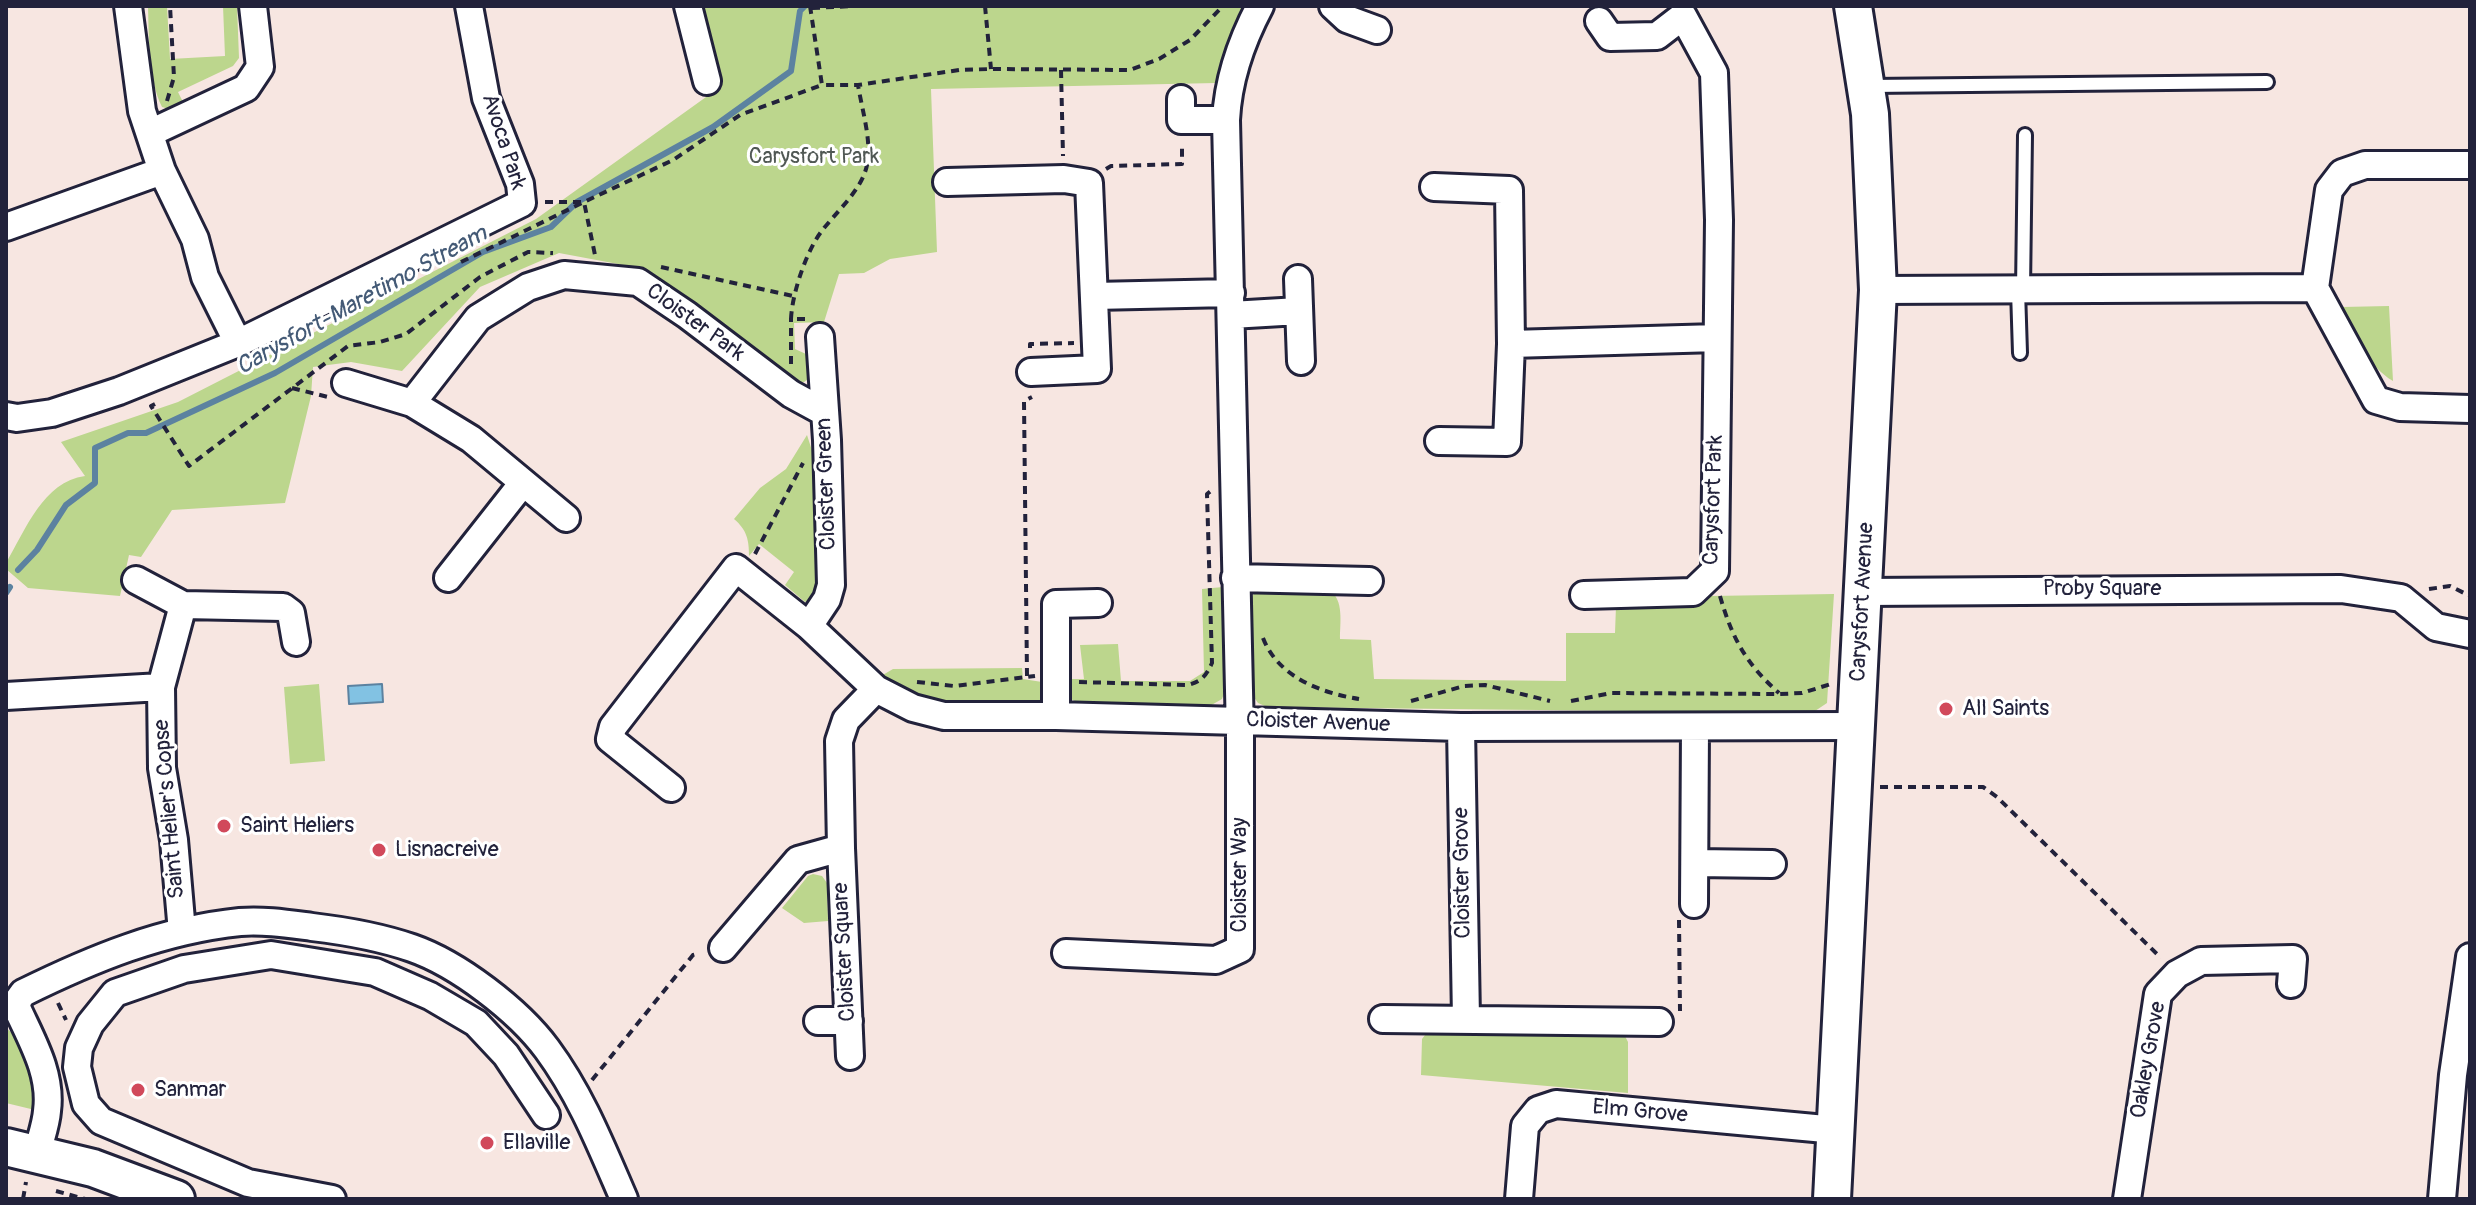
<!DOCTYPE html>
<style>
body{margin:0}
#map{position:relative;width:2476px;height:1205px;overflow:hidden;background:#f7e6e1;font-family:Pangolin,sans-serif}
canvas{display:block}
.frame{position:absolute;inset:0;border:8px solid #22223b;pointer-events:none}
</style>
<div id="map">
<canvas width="2476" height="1205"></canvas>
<div class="frame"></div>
</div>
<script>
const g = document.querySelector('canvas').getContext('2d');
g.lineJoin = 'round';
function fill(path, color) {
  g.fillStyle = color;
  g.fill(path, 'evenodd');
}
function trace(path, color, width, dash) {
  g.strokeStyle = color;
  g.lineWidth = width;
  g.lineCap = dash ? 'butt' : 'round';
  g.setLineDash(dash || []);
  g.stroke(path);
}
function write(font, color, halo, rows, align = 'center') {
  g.font = font + ' Pangolin,sans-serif';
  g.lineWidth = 6;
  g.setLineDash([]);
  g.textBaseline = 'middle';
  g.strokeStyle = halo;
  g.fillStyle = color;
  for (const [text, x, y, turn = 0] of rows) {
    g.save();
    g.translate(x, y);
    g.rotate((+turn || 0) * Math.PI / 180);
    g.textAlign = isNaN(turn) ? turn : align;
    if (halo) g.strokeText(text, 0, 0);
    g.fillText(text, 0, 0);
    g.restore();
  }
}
const green = new Path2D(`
 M 148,6 L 167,6 L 170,59 L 225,56 L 223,6 L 237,6 L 239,58 L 233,66 L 178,92 L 183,102 L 169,109 L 162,107 C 148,78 149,38 148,6 Z
 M 699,6 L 1243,6 L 1216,83 L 931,89 L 937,252 L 890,259 L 864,273 L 839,274 L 824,322 L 794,323 L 795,349 L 806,354 L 812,361 L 811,377 L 804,382 L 796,382 L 649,275 L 618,264 L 559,253 L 480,287 L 402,371 L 351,362 L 313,367 L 311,396 L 285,503 L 172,510 L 141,557 L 129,555 L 120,596 L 28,588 L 6,569 L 6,563 C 26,529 43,482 85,476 L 61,442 L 178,402 L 536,219 L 720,87 Z
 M 2389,306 L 2393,381 C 2369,367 2351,333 2342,307 Z
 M 807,435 L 815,460 L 819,592 L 814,598 L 805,602 L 785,585 L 794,572 L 759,544 L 749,556 C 749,540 747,530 734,519 L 760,488 L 786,469 Z
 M 1223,587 L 1226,688 L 1222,699 L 1208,707 L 1080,704 L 1071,699 L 1072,679 L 1084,679 L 1080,645 L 1118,644 L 1121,681 L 1190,681 L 1204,672 L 1202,589 Z
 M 1261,589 L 1330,590 C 1344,601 1340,622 1340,639 L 1371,640 L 1374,679 L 1566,681 L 1566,633 L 1615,633 L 1616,606 L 1696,603 L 1711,596 L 1834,594 L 1827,703 L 1812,713 L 1267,707 L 1258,703 L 1251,693 L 1247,605 L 1253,595 Z
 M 1022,668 L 1023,679 L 1042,682 L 1042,699 L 1032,704 L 924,702 L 897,689 L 881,676 L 893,669 Z
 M 319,684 L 325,761 L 290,764 L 284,687 Z
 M 813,874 L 822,876 L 827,883 L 828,921 L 804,923 L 782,908 L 808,876 Z
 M 1431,1027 L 1623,1032 L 1628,1042 L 1628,1093 L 1421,1075 L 1422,1039 Z
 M 6,1028 C 30,1045 36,1083 35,1110 L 6,1103 Z`);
const water = new Path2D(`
 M 382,684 L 383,702 L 349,704 L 348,686 Z`);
const stream = new Path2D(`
 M 18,570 L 37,550 L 66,505 L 95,483 L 95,448 L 128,433 L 146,433 L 275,373 L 483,252 L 551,227 L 577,202 L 713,127 L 791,71 L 800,11 L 805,6
 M 6,593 L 10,587`);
const path = new Path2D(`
 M 810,6 L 822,85 L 858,85 L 959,70 L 991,69 L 1130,70 L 1159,59 L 1190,40 L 1223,6
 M 985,6 L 991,69
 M 812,8 L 856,6
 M 1061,70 L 1063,156
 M 167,101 L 174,77 L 170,6
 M 1106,169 L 1111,166 L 1182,164 L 1182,144
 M 545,202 L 584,202 L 673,160 L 740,115 L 822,85
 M 461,262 L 584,202 L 595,255
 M 661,267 L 793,296
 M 805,319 L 791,319 C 792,294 806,252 821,232 C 836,212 862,190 867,165 C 872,141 862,110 858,85
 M 1030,348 L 1030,344 L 1074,343
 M 791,364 L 791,319
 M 292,388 L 328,397
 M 155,404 L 151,406 L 189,466 L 348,346 L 380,342 L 406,334 L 480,277 L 528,252 L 553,253
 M 755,554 L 803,463
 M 2429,589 L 2450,586 L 2470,596
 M 1720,596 C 1732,638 1746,664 1779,693
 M 1263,638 C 1278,677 1321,693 1359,699
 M 1027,676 L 1024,401 L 1032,397
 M 917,682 L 954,686 L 1035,676
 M 1079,682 L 1188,685 C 1202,681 1206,676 1212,663 L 1207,494 L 1212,490
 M 1411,701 L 1464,686 L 1485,685 L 1550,701
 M 1571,701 L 1611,693 L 1780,694 L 1802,693 L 1831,684
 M 1880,787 L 1983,787 L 1997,797 L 2161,958
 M 1679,920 L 1680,1011
 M 58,1003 L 66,1020
 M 592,1080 L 693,955 L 700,953
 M 56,1191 L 85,1199
 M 23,1199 L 26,1182`);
const service = new Path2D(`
 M 1870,86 L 2267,82
 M 2018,290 L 2020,353
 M 2023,290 L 2025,135`);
const minor = new Path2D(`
 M 128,6 L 142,111 L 162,171 L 195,239 L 205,277 L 238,343
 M 688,6 L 707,81
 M 1333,6 L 1347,19 L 1377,30
 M 1181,99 L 1181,120 L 1226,120
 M 150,133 L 246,88 L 260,67 L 253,6
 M 947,182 L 1064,179 L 1089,183 L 1097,369 L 1031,372
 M 1434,187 L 1509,190 L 1511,344 L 1507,442 L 1439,441
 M 6,227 L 162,171
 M 1298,279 L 1301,361
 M 2315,288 L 2329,190 L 2342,173 L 2365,165 L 2470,165
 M 1878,290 L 2315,288 L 2376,400 L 2400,407 L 2470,409
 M 1094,296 L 1231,293
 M 1231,315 L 1299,311
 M 1511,344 L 1717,338
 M 346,383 L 412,403 L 471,439 L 566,518
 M 412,403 L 478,318 L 528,287 L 564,275 L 638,282 L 687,315 L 791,394 L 824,412
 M 6,416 L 17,418 L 52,413 L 119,391 L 238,343 L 522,203 L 520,184 L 486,98 L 469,6
 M 448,578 L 522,484
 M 1235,578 L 1369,581
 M 136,580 L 183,605 L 283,607 L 291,613 L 296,642
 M 1863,592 L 2341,589 L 2401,598 L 2436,627 L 2470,634
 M 1584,595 L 1693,592 L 1715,571 L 1719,220 L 1714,73 L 1683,16 L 1657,36 L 1610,37 L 1599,21
 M 809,626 L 827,599 L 831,585 L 827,440 L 820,337
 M 6,696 L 161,687
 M 1056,716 L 1056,604 L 1098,603
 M 1461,727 L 1466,1019
 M 671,788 L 610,739 L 613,727 L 736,568 L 809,626 L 876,689 L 913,708 L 944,716 L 1056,716 L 1461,727 L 1857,726
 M 1695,863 L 1772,864
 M 1694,904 L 1695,727
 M 182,932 L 174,840 L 162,768 L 161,687 L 183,605
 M 723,948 L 798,860 L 841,848
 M 1066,953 L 1216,960 L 1240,949 L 1240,734 L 1226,120 C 1228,80 1242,40 1260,6
 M 1383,1019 L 1659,1022
 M 818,1021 L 849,1021
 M 850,1056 L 841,848 L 839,741 L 846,720 L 876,689
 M 37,1154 C 40,1140 46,1125 47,1111 C 52,1074 32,1041 17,1008 L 18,1000 L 23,993 C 92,959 162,930 240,922 C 264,920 289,924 312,927 C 346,931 380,937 412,948 C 458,964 518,1010 547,1049 C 581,1095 601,1146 624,1199
 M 332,1199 L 248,1183 L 101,1121 L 86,1104 L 77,1067 L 79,1048 L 90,1024 L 115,993 L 184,969 L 271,955 L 375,972 L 430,996 L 476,1023 L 506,1055 L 546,1115
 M 1519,1199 L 1525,1126 L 1538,1110 L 1556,1104 L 1836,1130
 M 2127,1199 L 2158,994 L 2177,974 L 2201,961 L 2293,959 L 2291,984
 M 2442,1199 L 2453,1075 L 2470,957`);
const secondary = new Path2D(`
 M 6,1147 L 93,1168 L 176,1199
 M 1832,1199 L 1878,290 L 1870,114 L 1853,6`);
const markers = [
 [1946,709,8,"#d1495b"],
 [224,826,8,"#d1495b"],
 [379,850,8,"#d1495b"],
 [138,1090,8,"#d1495b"],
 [487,1143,8,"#d1495b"]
];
const streetNames = [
 ["Avoca Park",503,142,72],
 ["Cloister Park",695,323,36],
 ["Cloister Green",827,484,-92],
 ["Carysfort Park",1714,500,-88],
 ["Proby Square",2102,589],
 ["Carysfort Avenue",1863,602,-87],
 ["Cloister Avenue",1318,723,2],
 ["Saint Helier's Copse",170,809,-95],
 ["Cloister Grove",1463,873,-91],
 ["Cloister Way",1240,875,-90],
 ["Cloister Square",845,952,-93],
 ["Oakley Grove",2149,1060,-80],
 ["Elm Grove",1640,1112,5]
];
const parkNames = [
 ["Carysfort Park",814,157]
];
const poiNames = [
 ["All Saints",1962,709],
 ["Saint Heliers",240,826],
 ["Lisnacreive",395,850],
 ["Sanmar",154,1090],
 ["Ellaville",503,1143]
];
const waterNames = [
 ["Carysfort-Maretimo Stream",362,301,-29]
];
fill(green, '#bcd68d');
fill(water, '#82c2e3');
trace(water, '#5c82a0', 2);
trace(stream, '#5c82a0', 6);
trace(service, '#22223b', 18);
trace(minor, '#22223b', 32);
trace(secondary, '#22223b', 42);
trace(path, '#22223b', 4, [8, 6]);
trace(service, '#fff', 12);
trace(minor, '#fff', 26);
trace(secondary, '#fff', 36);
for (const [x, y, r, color] of markers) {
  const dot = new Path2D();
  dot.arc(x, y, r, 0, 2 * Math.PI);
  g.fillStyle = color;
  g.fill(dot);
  trace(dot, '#fff', 3);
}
write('22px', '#22223b', '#fff', streetNames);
write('22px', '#505854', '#fff', parkNames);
write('22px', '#22223b', '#fff', poiNames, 'left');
write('italic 24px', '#445a76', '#fff', waterNames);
</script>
